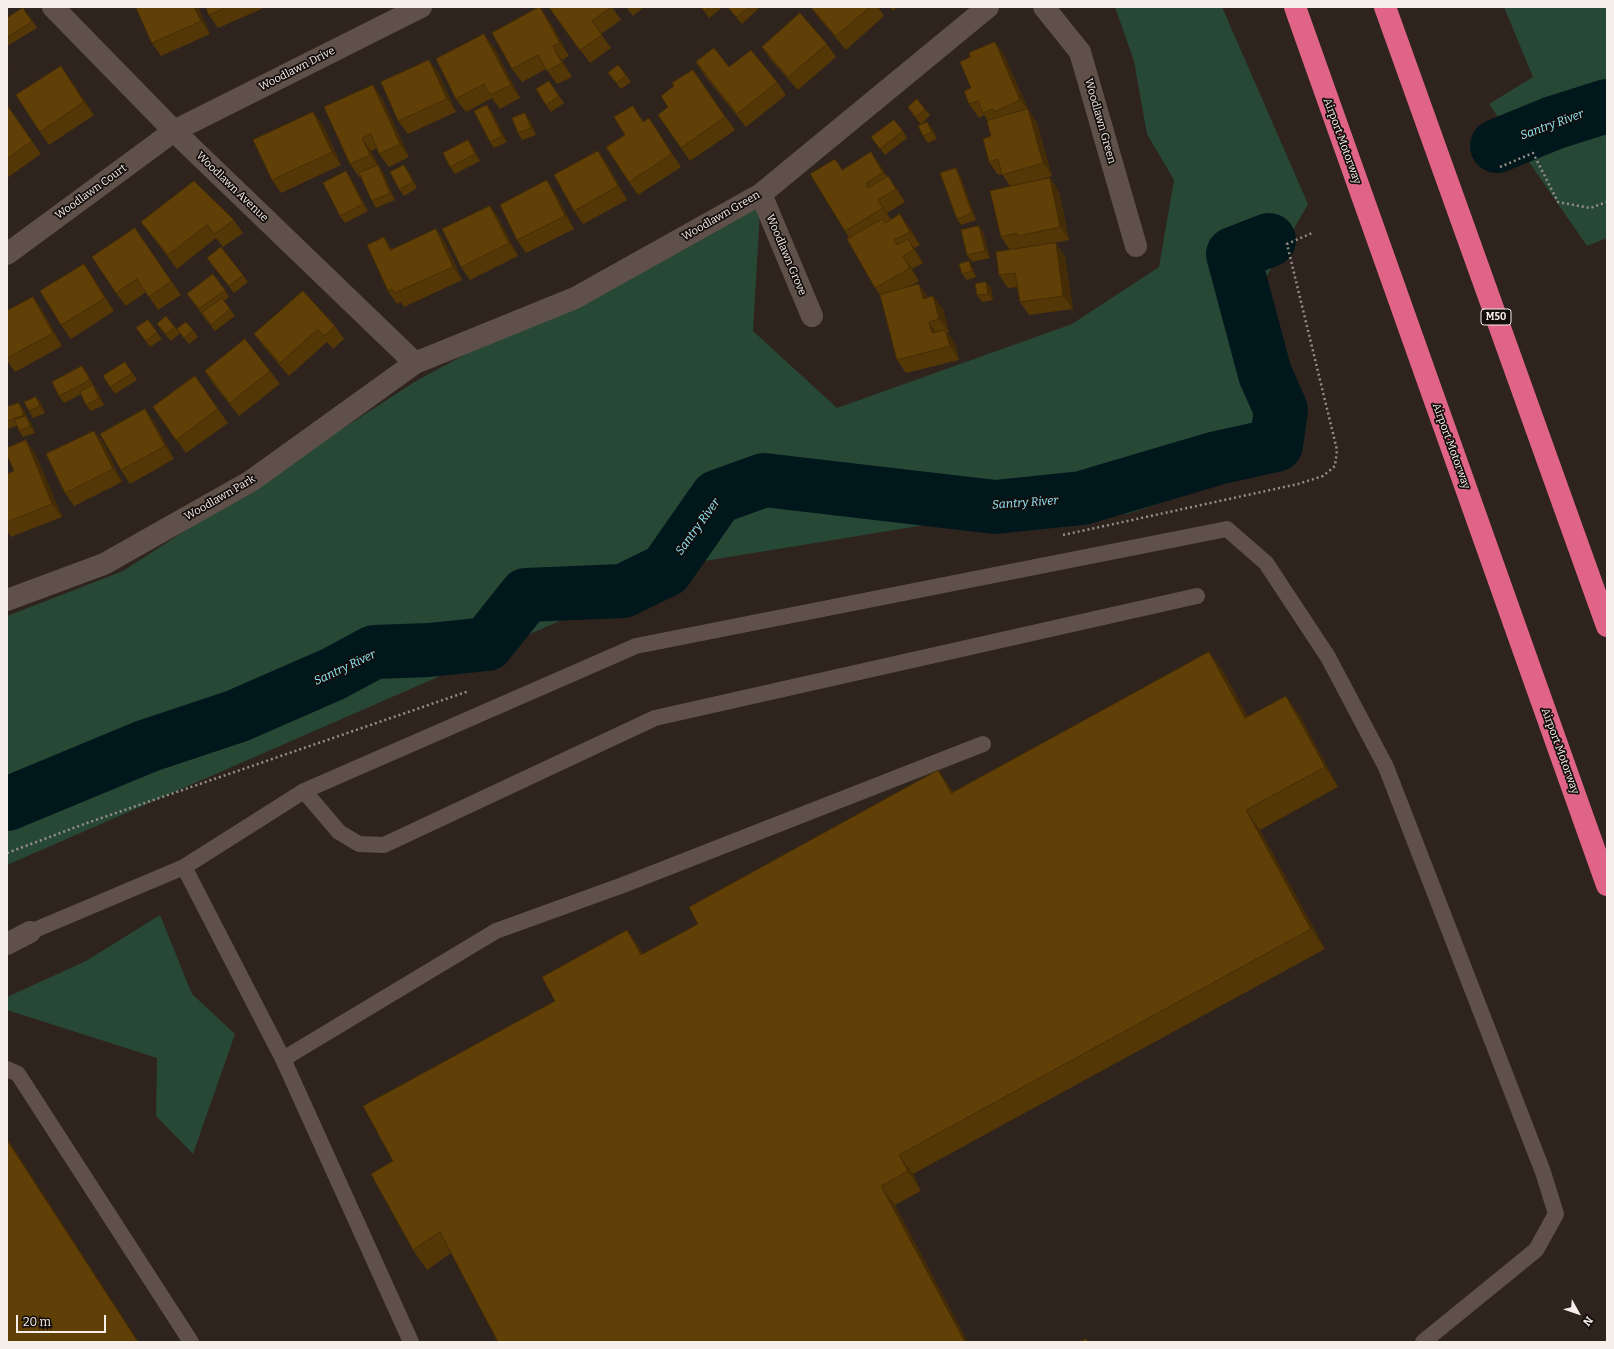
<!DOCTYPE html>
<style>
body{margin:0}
#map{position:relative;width:1614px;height:1349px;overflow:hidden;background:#2f231d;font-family:Bitter,serif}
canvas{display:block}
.frame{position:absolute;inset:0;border:8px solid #f6eee9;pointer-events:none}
.north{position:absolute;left:1558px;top:1293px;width:40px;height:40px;-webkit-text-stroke:3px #130e0b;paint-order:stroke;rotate:130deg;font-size:11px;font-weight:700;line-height:16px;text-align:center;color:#f6eee9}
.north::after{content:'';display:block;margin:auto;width:14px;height:18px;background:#f6eee9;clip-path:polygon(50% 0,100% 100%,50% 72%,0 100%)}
.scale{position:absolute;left:16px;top:1315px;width:90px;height:18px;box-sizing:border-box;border:2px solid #f6eee9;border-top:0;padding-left:5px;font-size:12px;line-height:14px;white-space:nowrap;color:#f6eee9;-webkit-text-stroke:3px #130e0b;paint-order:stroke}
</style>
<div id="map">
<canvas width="1614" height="1349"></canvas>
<div class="frame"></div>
<div class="north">N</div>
<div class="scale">20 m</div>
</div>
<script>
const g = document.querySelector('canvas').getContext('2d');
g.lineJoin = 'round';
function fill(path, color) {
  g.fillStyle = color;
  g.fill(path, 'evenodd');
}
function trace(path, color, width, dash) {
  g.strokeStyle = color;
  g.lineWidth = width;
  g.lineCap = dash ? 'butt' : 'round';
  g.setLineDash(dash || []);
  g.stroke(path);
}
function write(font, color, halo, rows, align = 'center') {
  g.font = font + ' Bitter,serif';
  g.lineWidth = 3.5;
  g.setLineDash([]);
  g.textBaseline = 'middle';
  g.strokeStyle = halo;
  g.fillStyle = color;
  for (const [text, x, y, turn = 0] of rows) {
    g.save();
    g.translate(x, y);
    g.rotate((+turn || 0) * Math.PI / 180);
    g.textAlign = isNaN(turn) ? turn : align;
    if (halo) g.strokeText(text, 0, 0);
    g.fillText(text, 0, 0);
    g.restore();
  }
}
const green = new Path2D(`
 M 1115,7 L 1222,7 L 1308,204 L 1264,281 L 1301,416 L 1260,427 L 1212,486 L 1127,514 L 937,523 L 668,567 L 623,587 L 625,592 L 442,673 L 438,677 L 7,865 L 7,616 L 123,571 L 416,381 L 761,194 L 753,331 L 837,408 L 1072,324 L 1159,267 L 1174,180 L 1147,134 L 1134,61 Z
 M 1504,7 L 1607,7 L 1607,238 L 1587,246 L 1489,104 L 1533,77 Z
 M 160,915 L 192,994 L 235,1034 L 193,1154 L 156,1116 L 157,1058 L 7,1010 L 7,997 L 86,961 Z`);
const river = new Path2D(`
 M 1497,146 L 1553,123 L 1607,106
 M 7,804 L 147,746 L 237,716 L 333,674 L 374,652 L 429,650 L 487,644 L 526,595 L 623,591 L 666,570 L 717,497 L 764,480 L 995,507 L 1082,498 L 1217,458 L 1276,445 L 1281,410 L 1265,374 L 1233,254 L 1269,240`);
const path = new Path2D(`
 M 1500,167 L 1533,153 L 1558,202 L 1590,208 L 1607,202
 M 1063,535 L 1298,484 L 1323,476 L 1335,466 L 1337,450 L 1287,244 L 1312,233
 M 7,853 L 87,823 L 469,691`);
const service = new Path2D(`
 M 304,791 L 339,832 L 359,844 L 384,845 L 655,718 L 1197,596
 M 184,867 L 283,1059 L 411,1342
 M 30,932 L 184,867 L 304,791 L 636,646 L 1227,529 L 1266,563 L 1328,657 L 1386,767 L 1543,1172 L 1556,1214 L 1536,1250 L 1423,1342
 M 283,1059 L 496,931 L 623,885 L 983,744
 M 7,1069 L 18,1074 L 191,1342`);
const minor = new Path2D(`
 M 53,7 L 174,131 L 415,363
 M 1044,7 L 1080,52 L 1136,246
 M 761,194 L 812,316
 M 7,254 L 174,131 L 421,7
 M 7,600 L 104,564 L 251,481 L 415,363 L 575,298 L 761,194 L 988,7
 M 7,944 L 30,932`);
const motorway = new Path2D(`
 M 1295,7 L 1607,885
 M 1385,7 L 1607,626`);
const wall = new Path2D(`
 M 136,7 L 198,7 L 210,34 L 161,56 L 152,43 Z
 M 206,7 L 266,7 L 218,28 L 209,15 Z
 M 549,7 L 612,7 L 621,20 L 601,34 L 611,48 L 590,63 Z
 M 626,7 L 644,7 L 633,16 Z
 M 701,7 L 723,7 L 709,18 Z
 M 728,7 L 760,7 L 742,24 L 732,13 Z
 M 811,7 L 878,7 L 884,16 L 846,50 L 818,17 Z
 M 890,7 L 897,7 L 893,11 Z
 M 28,14 L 37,28 L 7,46 L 7,18 Z
 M 549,20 L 569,56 L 562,60 L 572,77 L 557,84 L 546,69 L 522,82 L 512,69 Z
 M 995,42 L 1004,55 L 1028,109 L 1037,123 L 1052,176 L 1039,180 L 1059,191 L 1069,240 L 1049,244 L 1065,257 L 1073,309 L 1029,315 L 1020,302 L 1017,287 L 1008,288 L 999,275 L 1010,250 L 1001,237 L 1010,186 L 1002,174 L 998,175 L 989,162 L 991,136 L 988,121 L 984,115 L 979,118 L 969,104 L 971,88 L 970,57 ZM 1025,247 L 1026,248 L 1012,250 Z
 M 827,44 L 836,57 L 798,90 L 771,60 L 762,47 Z
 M 494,47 L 520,98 L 500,109 L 492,98 L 466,112 L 456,99 Z
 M 429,60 L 439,74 L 456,112 L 408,134 L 398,121 Z
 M 696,62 L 729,67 L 777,82 L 786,95 L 746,127 L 705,76 Z
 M 7,63 L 9,67 L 7,68 Z
 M 693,70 L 735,130 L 690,161 L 658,115 L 668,107 L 674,86 Z
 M 608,73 L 626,75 L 631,82 L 621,89 Z
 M 70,79 L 94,115 L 49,145 L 40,132 Z
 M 549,81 L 564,103 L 551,112 L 546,105 Z
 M 382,98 L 409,157 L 389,167 L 379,154 L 377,148 L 371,151 L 378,165 L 383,172 L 395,200 L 376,208 L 372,201 L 361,177 L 359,177 L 350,164 L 324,107 Z
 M 7,105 L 41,154 L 7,178 Z
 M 487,105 L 492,112 L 507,142 L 494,148 L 490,142 Z
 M 908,107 L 925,109 L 930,115 L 921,124 L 912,114 Z
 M 313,112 L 323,125 L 341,165 L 281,193 L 272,180 Z
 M 649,118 L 681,167 L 638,195 L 629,182 L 625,135 Z
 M 530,120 L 536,135 L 522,140 L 518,133 Z
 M 927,122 L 932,128 L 937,139 L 928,143 L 923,136 Z
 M 903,131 L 907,138 L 885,155 L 871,137 Z
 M 468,140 L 473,147 L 480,161 L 455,174 L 450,167 Z
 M 598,151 L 607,164 L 627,200 L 583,224 L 574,211 Z
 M 871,152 L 887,176 L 897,189 L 905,202 L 887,213 L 891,220 L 910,228 L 920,245 L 914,248 L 923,263 L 912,269 L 919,281 L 909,287 L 928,297 L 943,309 L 949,332 L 947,333 L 955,343 L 959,360 L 906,373 L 897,360 L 881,296 L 875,288 L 849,238 L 845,231 L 835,159 L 842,170 Z
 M 409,172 L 417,188 L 404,196 L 399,189 Z
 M 960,175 L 976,220 L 961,225 L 957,219 Z
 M 351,178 L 368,211 L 345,223 L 340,216 Z
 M 556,194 L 574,229 L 526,253 L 517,240 Z
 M 490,206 L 499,219 L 518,256 L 470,280 L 461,267 Z
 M 234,220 L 243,233 L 223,247 L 216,238 L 177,269 L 151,235 L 141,222 Z
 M 135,228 L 181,295 L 158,310 L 146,292 L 126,306 L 116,293 Z
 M 436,229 L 445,242 L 462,280 L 404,307 L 401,302 L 397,304 L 388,291 L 392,249 Z
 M 983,232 L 990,258 L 972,262 L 967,255 Z
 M 207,258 L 243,275 L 248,282 L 234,293 Z
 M 84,264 L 93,277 L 114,311 L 71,339 L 61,325 Z
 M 973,268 L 976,277 L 967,280 L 962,274 Z
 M 986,282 L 991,288 L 993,300 L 982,302 L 977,295 Z
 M 225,290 L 229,297 L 224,301 L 235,316 L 215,331 L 206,320 L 187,294 Z
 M 33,297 L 42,310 L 62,346 L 15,372 L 7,361 L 7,311 Z
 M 148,320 L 162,339 L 150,347 L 136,328 Z
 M 157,324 L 175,327 L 180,333 L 171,341 L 162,331 Z
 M 335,326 L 344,339 L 333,349 L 327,342 L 289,376 L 264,347 L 254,334 Z
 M 177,329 L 193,330 L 198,337 L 189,344 Z
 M 125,362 L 137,380 L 115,394 L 103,376 Z
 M 205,371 L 270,371 L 280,384 L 239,416 L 214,385 Z
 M 87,372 L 94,387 L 98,392 L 104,405 L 91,411 L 86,405 L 81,394 L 64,403 L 59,396 Z
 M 195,376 L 228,423 L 186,453 L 153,407 Z
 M 36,397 L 41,403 L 45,413 L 33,418 L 29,411 Z
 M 7,407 L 24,410 L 27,417 L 31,423 L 35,433 L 23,437 L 19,431 L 17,426 L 7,429 Z
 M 145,409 L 154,422 L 174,459 L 130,484 L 121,470 Z
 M 94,431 L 104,444 L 122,482 L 74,506 L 65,493 Z
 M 35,453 L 62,517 L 11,537 L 7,531 L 7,474 L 14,471 Z
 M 1209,652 L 1223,671 L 1248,717 L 1300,716 L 1338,787 L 1260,830 L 1325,949 L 913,1174 L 921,1191 L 895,1205 L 451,1253 L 427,1270 L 413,1250 L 393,1161 L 627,930 L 643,954 L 952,790 L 953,792 Z`);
const shadedWall = new Path2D(`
 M 194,7 L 198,7 L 210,34 L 201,21 Z
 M 540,7 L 549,20 L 569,56 L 560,43 Z
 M 484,34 L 494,47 L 520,98 L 511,85 Z
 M 995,42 L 1004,55 L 1028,110 L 1037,123 L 1052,176 L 1043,163 L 1029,112 L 1020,100 Z
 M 553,46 L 562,60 L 572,77 L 562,63 Z
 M 429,60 L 439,74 L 456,112 L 447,99 Z
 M 61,66 L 70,79 L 94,115 L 84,102 Z
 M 373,85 L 382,98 L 409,157 L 400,144 Z
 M 487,105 L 492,112 L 507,142 L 502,136 Z
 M 313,112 L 323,125 L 341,165 L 332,152 Z
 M 525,113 L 530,120 L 536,135 L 531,128 Z
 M 649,118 L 658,131 L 681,167 L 672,154 Z
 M 927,122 L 932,128 L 937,139 L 932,132 Z
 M 362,138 L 371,151 L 379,168 L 370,155 Z
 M 468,140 L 473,147 L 480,161 L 475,154 Z
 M 598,151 L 607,164 L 627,200 L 618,186 Z
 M 871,152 L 880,165 L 893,186 L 883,173 Z
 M 378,165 L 383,172 L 395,200 L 390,193 Z
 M 404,165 L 409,172 L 417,188 L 413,182 Z
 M 956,168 L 960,175 L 976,220 L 972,213 Z
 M 346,171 L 351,178 L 368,211 L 363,204 Z
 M 888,176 L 897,189 L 905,202 L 896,189 Z
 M 1050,178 L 1059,191 L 1069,240 L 1060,227 Z
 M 547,180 L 556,194 L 574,229 L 565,216 Z
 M 878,200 L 887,213 L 892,221 L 883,208 Z
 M 490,206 L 499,219 L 518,256 L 509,243 Z
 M 900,214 L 910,228 L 920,245 L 910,232 Z
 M 979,226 L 983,232 L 990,258 L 985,251 Z
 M 436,229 L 445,242 L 462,280 L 453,267 Z
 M 384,237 L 393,251 L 390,250 Z
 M 908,239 L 917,252 L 923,263 L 914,250 Z
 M 1056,243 L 1065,257 L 1073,309 L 1063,296 Z
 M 903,256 L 912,269 L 919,281 L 910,268 Z
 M 969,261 L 973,268 L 976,277 L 972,271 Z
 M 84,264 L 93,277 L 114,311 L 105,298 Z
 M 986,282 L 991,288 L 993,300 L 988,294 Z
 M 919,284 L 928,297 L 923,299 Z
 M 933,296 L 943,309 L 949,332 L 939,319 Z
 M 33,297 L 42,310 L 62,346 L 53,333 Z
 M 929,322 L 938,335 L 932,333 Z
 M 945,330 L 955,343 L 959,360 L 950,346 Z
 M 82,366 L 87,372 L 94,387 Z
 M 93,385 L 98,392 L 104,405 L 99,398 Z
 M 36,397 L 41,403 L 45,413 L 40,406 Z
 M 19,403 L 24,410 L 27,417 L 31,423 L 35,433 L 30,426 L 28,420 L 24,415 Z
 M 145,409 L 154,422 L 174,459 L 165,446 Z
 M 94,431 L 104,444 L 122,482 L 113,469 Z
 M 26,440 L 35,453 L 62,517 L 52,504 Z
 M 1209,652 L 1223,671 L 1259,738 L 1245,718 Z
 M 1286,696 L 1300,716 L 1338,787 L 1325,767 Z
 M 938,770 L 952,790 L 964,813 L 951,793 Z
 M 1246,810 L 1260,830 L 1325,949 L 1311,929 Z
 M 627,930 L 641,950 L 654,975 L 641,955 Z
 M 7,1138 L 139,1342 L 138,1342 L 7,1140 Z
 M 899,1155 L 913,1174 L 921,1191 L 908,1171 Z
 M 881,1186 L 895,1205 L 968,1342 L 965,1342 Z`);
const building = new Path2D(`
 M 136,7 L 194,7 L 201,21 L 152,43 Z
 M 206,7 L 227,7 L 209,15 Z
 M 539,7 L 540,7 L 560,43 L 553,46 L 562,63 L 547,71 L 538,55 L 512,69 L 492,33 Z
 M 549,7 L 611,7 L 592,21 L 602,35 L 580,50 Z
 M 701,7 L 710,7 L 705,11 Z
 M 728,7 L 749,7 L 737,17 Z
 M 811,7 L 870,7 L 836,36 Z
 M 23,8 L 32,22 L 7,37 L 7,18 Z
 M 800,13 L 827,44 L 788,77 L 762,47 Z
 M 484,34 L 511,85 L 490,95 L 484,84 L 456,99 L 436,59 Z
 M 995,42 L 1020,100 L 994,112 L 993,109 L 983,113 L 978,101 L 969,104 L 964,91 L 971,88 L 960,62 L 970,57 L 969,53 Z
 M 714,48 L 729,67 L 751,50 L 777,82 L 737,114 L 696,62 Z
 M 429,60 L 447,99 L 398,121 L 381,82 Z
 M 618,65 L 626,75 L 617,83 L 608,73 Z
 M 61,66 L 84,102 L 40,132 L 16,95 Z
 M 693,70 L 725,117 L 681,148 L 658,115 L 668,107 L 661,96 L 674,86 L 672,83 Z
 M 549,81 L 559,96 L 546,105 L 536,89 Z
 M 373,85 L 400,144 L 379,154 L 371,134 L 362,138 L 370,155 L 350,164 L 324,107 Z
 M 917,99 L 925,109 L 916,117 L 908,107 Z
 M 7,105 L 32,141 L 7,159 Z
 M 487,105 L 502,136 L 490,142 L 474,111 Z
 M 633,106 L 643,122 L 649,118 L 672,154 L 629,182 L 606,147 L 625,135 L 614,117 Z
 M 1028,109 L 1043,163 L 1002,175 L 998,159 L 989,162 L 983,139 L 991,136 L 987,121 Z
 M 313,112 L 332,152 L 272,180 L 253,140 Z
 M 525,113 L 531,128 L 518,133 L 512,118 Z
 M 894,120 L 903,131 L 880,149 L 871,137 Z
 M 927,122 L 932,132 L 923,136 L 918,126 Z
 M 468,140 L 475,154 L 450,167 L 443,153 Z
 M 598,151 L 618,186 L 574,211 L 554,175 Z
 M 871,152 L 883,173 L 866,183 L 868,188 L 888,176 L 896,189 L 878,200 L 883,208 L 845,231 L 810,174 L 835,159 L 842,170 Z
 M 378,165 L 390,193 L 372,201 L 359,173 Z
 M 404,165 L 413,182 L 399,189 L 390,172 Z
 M 956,168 L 972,213 L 957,219 L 940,173 Z
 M 346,171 L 363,204 L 340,216 L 323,183 Z
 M 1050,178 L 1060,227 L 1018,236 L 1017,233 L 1001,237 L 990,191 Z
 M 547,180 L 565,216 L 517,240 L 500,205 Z
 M 194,181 L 234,220 L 214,234 L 207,225 L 168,255 L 141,222 Z
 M 490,206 L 509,243 L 461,267 L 442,229 Z
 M 900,214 L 910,232 L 894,240 L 897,245 L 908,239 L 914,250 L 903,256 L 910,268 L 875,288 L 847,239 L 882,219 L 885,223 Z
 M 979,226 L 985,251 L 967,255 L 961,230 Z
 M 135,228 L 171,281 L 149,297 L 137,279 L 116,293 L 92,257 Z
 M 436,229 L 453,267 L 395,293 L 392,289 L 388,291 L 367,245 L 384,237 L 390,250 Z
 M 1056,243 L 1063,296 L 1020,302 L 1015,273 L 999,275 L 996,252 Z
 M 221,247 L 243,275 L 229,286 L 207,258 Z
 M 969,261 L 972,271 L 962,274 L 959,264 Z
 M 84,264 L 105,298 L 61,325 L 40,291 Z
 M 213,274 L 225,290 L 199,309 L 187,294 Z
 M 986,282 L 988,294 L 977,295 L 975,284 Z
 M 919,284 L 923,299 L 933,296 L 939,319 L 929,322 L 932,333 L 945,330 L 950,346 L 897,360 L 880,295 Z
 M 303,291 L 335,326 L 324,336 L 318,329 L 280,363 L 254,334 Z
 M 33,297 L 53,333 L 7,358 L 7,311 Z
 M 222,298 L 230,309 L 211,325 L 202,313 Z
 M 166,316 L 175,327 L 166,334 L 157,324 Z
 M 148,320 L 157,332 L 146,341 L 136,328 Z
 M 186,322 L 193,330 L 184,338 L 177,329 Z
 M 245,339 L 270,371 L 230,403 L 205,371 Z
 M 125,362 L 132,373 L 110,387 L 103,376 Z
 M 82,366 L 90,380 L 59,396 L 52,382 Z
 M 195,376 L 218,409 L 176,440 L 153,407 Z
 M 93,385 L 99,398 L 86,405 L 80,392 Z
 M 36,397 L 40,406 L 29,411 L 24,402 Z
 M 19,403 L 24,415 L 7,421 L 7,407 Z
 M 145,409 L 165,446 L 121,470 L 100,434 Z
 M 26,416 L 30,426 L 19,431 L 15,420 Z
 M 94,431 L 113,469 L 65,493 L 46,454 Z
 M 26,440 L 52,504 L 7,522 L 7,474 L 14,471 L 7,455 L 7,448 Z
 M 1209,652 L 1245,718 L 1286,696 L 1325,767 L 1246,810 L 1311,929 L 899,1155 L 908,1171 L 881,1186 L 965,1342 L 498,1342 L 440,1232 L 413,1250 L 371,1174 L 393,1161 L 363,1106 L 555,1001 L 542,977 L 627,930 L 641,955 L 698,924 L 689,907 L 938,770 L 951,793 Z
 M 7,1140 L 138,1342 L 7,1342 Z
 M 1086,1339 L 1088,1342 L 1079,1342 Z`);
const shields = [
 [1496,317,30]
];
const shieldNames = [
 ["M50",1496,317]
];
const streetNames = [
 ["Woodlawn Drive",297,69,-27],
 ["Woodlawn Green",1100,121,74],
 ["Airport Motorway",1342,141,70],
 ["Woodlawn Avenue",232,187,44],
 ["Woodlawn Court",91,192,-36],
 ["Woodlawn Green",721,216,-30],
 ["Woodlawn Grove",786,255,67],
 ["Airport Motorway",1451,446,70],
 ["Woodlawn Park",220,498,-30],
 ["Airport Motorway",1560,751,70]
];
const waterNames = [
 ["Santry River",1552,125,-20],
 ["Santry River",1025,503,-4],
 ["Santry River",698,527,-54],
 ["Santry River",345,668,-25]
];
fill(green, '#274835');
trace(river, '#00171c', 54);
trace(path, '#988e88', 2.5, [2, 3]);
trace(service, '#5f514a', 16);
trace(minor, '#5f514a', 22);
trace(motorway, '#df6485', 22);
fill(wall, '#533707');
fill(shadedWall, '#442d06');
fill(building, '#614008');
trace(building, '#442d06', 1);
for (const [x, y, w] of shields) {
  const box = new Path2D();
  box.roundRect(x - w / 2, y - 8, w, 16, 3);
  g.fillStyle = '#130e0b';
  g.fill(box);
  trace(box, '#f6eee9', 1);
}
write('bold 10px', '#f6eee9', null, shieldNames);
write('11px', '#f6eee9', '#130e0b', streetNames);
write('italic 12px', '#93ebfc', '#130e0b', waterNames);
</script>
